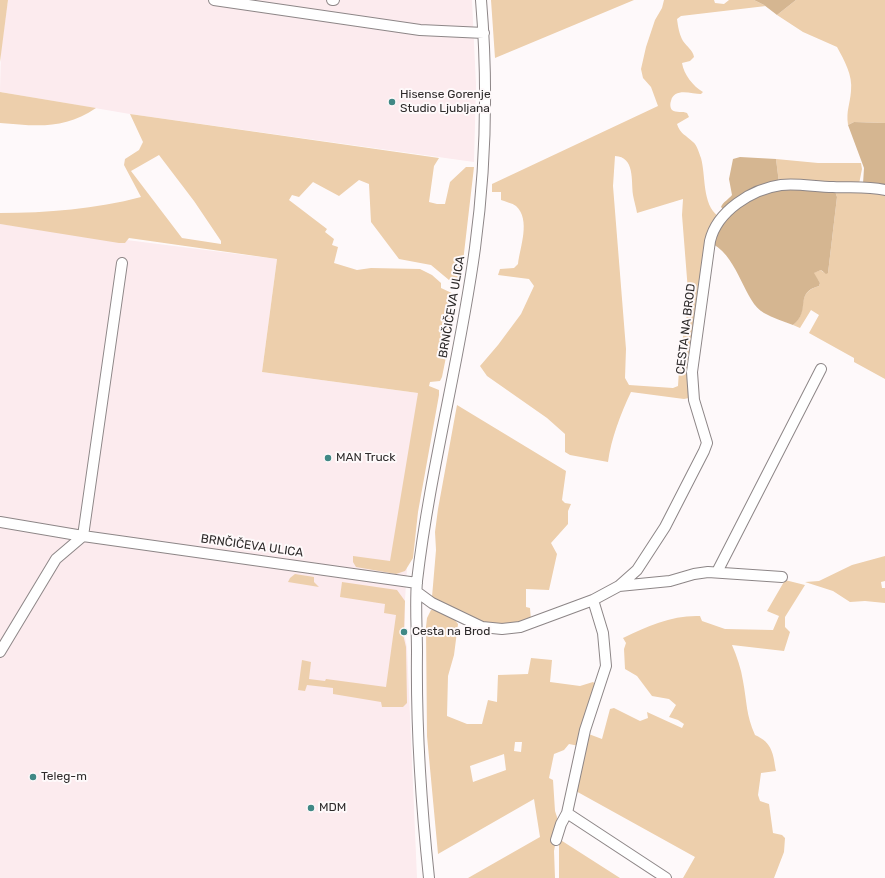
<!DOCTYPE html>
<meta charset="utf-8">
<style>
body{margin:0}
canvas{display:block;background:#fef9fa}
</style>
<canvas width="885" height="878"></canvas>
<script>
const g = document.querySelector('canvas').getContext('2d');
g.lineJoin = 'round';
function fill(path, color) {
  g.fillStyle = color;
  g.fill(path, 'evenodd');
}
function trace(path, color, width, dash) {
  g.strokeStyle = color;
  g.lineWidth = width;
  g.lineCap = dash ? 'butt' : 'round';
  g.setLineDash(dash || []);
  g.stroke(path);
}
function write(font, color, halo, rows, align = 'center') {
  g.font = font + ' Rubik,sans-serif';
  g.lineWidth = 4;
  g.setLineDash([]);
  g.textBaseline = 'middle';
  g.strokeStyle = halo;
  g.fillStyle = color;
  for (const [text, x, y, turn = 0] of rows) {
    g.save();
    g.translate(x, y);
    g.rotate((+turn || 0) * Math.PI / 180);
    g.textAlign = isNaN(turn) ? turn : align;
    if (halo) g.strokeText(text, 0, 0);
    g.fillText(text, 0, 0);
    g.restore();
  }
}
const built = new Path2D(`
 M 8,0 L 472,0 L 476,85 L 474,162 L 130,114 L 0,92 L 1,50 Z
 M 0,224 L 277,259 L 262,372 L 418,393 L 405,600 L 405,637 L 407,647 L 417,878 L 0,878 Z`);
const green = new Path2D(`
 M 0,0 L 8,0 L 0,62 Z
 M 491,0 L 634,0 L 495,58 Z
 M 664,0 L 714,0 L 715,3 L 724,4 L 729,0 L 754,0 L 766,6 L 681,16 L 677,19 C 678,26 679,34 683,41 C 687,47 693,50 694,57 L 690,61 L 682,63 C 684,75 693,86 703,92 L 701,94 C 692,94 674,87 671,101 C 670,103 670,108 672,110 C 676,113 683,111 687,113 L 689,117 L 677,124 C 680,134 686,135 693,142 C 697,145 699,153 701,158 C 706,176 702,204 718,216 L 689,398 L 684,399 L 631,392 C 621,413 611,439 608,462 L 570,455 L 565,452 L 565,434 L 547,418 L 487,376 L 480,366 L 498,345 L 521,314 L 534,286 L 529,279 L 498,275 L 500,269 L 514,268 L 518,264 C 520,247 531,220 516,206 C 512,203 506,202 501,200 L 501,192 L 492,192 L 492,184 L 658,106 L 651,87 L 643,78 L 641,69 L 646,47 L 655,20 L 662,8 ZM 615,156 C 635,157 631,180 633,195 C 634,201 636,207 637,213 L 683,199 L 682,215 L 689,304 L 680,353 L 678,386 L 673,388 L 629,385 L 625,378 L 626,349 L 613,186 Z
 M 796,0 L 885,0 L 885,123 L 854,122 L 848,125 C 846,110 850,105 851,91 C 853,75 844,60 837,47 L 803,32 L 777,15 Z
 M 0,92 L 96,108 C 64,130 36,126 0,123 Z
 M 130,114 L 439,158 L 434,166 L 429,202 L 437,204 L 445,204 L 450,182 L 466,167 L 474,167 L 461,279 L 457,284 L 456,281 L 451,278 L 449,280 L 431,265 L 399,259 L 371,222 L 369,184 L 359,180 L 339,196 L 313,182 L 299,197 L 292,195 L 289,200 L 327,229 L 325,232 L 334,239 L 332,245 L 338,247 L 334,263 L 357,270 L 371,268 L 420,269 L 432,275 L 441,283 L 441,288 L 456,295 L 457,302 L 442,377 L 440,381 L 430,382 L 429,386 L 439,390 L 439,395 L 418,512 L 413,558 L 405,571 L 396,574 L 356,567 L 353,562 L 353,556 L 390,561 L 418,393 L 262,372 L 277,259 L 129,238 L 125,243 L 119,243 L 0,224 L 0,213 C 47,213 96,209 141,197 L 124,165 L 125,159 L 139,150 L 143,142 ZM 159,155 L 194,201 L 221,241 L 221,244 L 182,238 L 131,171 Z
 M 776,159 L 818,163 L 861,163 L 862,169 L 859,184 L 779,183 Z
 M 852,190 L 885,194 L 885,379 L 854,362 L 854,358 L 809,333 L 819,315 L 811,310 L 800,328 L 793,325 C 811,310 793,294 819,286 L 820,283 L 813,273 L 821,270 L 823,272 L 828,273 L 837,197 L 835,191 Z
 M 457,405 L 566,471 L 562,500 L 565,503 L 571,504 L 568,511 L 568,524 L 551,543 L 557,554 L 549,590 L 526,589 L 526,607 L 530,608 L 531,620 C 493,634 465,616 432,597 L 436,550 L 435,532 L 438,509 Z
 M 885,556 L 885,581 L 881,582 L 882,588 L 885,588 L 885,603 L 865,601 L 850,602 L 833,591 L 805,582 L 819,581 L 852,565 Z
 M 295,574 L 314,577 L 314,582 L 319,587 L 288,582 L 290,578 Z
 M 785,580 L 805,585 L 785,617 L 785,627 L 790,632 L 784,651 L 732,645 C 737,657 741,668 743,681 C 747,702 746,715 755,735 C 773,743 773,754 776,771 L 761,773 L 758,795 L 760,801 L 769,804 L 773,833 L 782,835 L 785,838 L 784,852 L 774,878 L 683,878 L 695,857 L 574,790 L 586,733 L 602,739 L 610,709 L 614,708 L 640,721 L 648,718 L 647,712 L 682,728 L 684,724 L 678,720 L 669,717 L 676,705 L 669,699 L 652,696 L 637,676 L 625,669 L 624,649 L 626,643 L 623,638 C 648,626 672,615 700,616 L 702,621 L 725,629 L 773,630 L 779,616 L 767,611 Z
 M 342,582 L 397,590 L 405,601 L 404,630 L 402,630 L 406,647 L 407,703 L 403,707 L 382,707 L 381,702 L 333,694 L 333,688 L 307,685 L 305,691 L 298,690 L 302,660 L 311,662 L 309,679 L 325,681 L 326,679 L 386,687 L 396,615 L 384,613 L 385,604 L 340,597 Z
 M 431,610 C 440,610 454,617 458,624 L 454,655 L 448,676 L 447,716 L 467,724 L 482,724 L 488,700 L 497,702 L 498,675 L 528,674 L 531,658 L 552,660 L 550,682 L 580,686 L 593,682 L 598,686 L 579,746 L 569,744 L 564,750 L 554,754 L 549,778 L 553,780 L 555,811 L 559,823 L 554,851 L 555,878 L 468,878 L 540,837 L 534,799 L 438,854 L 427,736 L 426,627 L 427,618 ZM 515,742 L 522,742 L 521,752 L 514,751 ZM 504,754 L 506,770 L 473,782 L 470,766 Z
 M 559,839 L 620,878 L 559,878 Z`);
const forest = new Path2D(`
 M 754,0 L 796,0 L 777,15 L 764,5 Z
 M 854,122 L 885,123 L 885,187 L 863,184 L 864,168 L 848,125 Z
 M 740,157 L 776,159 L 779,183 L 724,210 L 721,207 C 723,202 729,199 732,195 L 729,179 L 733,159 Z
 M 784,188 L 835,191 L 837,197 L 828,273 L 826,274 L 821,270 L 814,273 L 820,283 L 819,286 C 793,293 812,310 793,325 C 783,321 773,318 764,313 C 744,302 740,260 713,244 L 727,215 L 758,194 Z`);
const minor = new Path2D(`
 M 214,0 L 420,30 L 484,33
 M 332,0 L 334,0
 M 0,522 L 83,536 L 417,583
 M 717,572 L 821,369
 M 619,586 L 670,581 L 694,574 L 708,572 L 782,577
 M 417,592 L 432,603 L 482,627 L 502,629 L 520,627 L 593,600 L 619,586 L 637,570 L 665,527 L 704,451 L 707,443 L 694,400 L 692,372 L 710,241 C 717,211 752,189 781,185 C 798,183 816,187 833,187 C 851,188 868,186 885,190
 M 0,652 L 56,559 L 83,536 L 122,263
 M 567,813 L 666,878
 M 556,840 L 561,824 L 567,813 L 585,730 L 606,666 L 603,633 L 593,600
 M 429,878 C 421,803 416,727 417,652 C 417,629 415,604 417,581 C 430,469 460,360 475,248 C 486,166 488,83 481,0`);
const markers = [
 [392,102,4,"#408885"],
 [328,458,4,"#408885"],
 [404,632,4,"#408885"],
 [33,777,4,"#408885"],
 [311,808,4,"#408885"]
];
const poiNames = [
 ["Hisense Gorenje",400,95],
 ["Studio Ljubljana",400,109],
 ["MAN Truck",336,458],
 ["Cesta na Brod",412,632],
 ["Teleg-m",41,777],
 ["MDM",319,808]
];
const streetNames = [
 ["BRNČIČEVA ULICA",452,307,-80],
 ["CESTA NA BROD",686,329,-83],
 ["BRNČIČEVA ULICA",252,546,8]
];
fill(built, '#fcebee');
fill(green, '#edcfac');
fill(forest, '#d5b691');
trace(minor, '#8d8687', 12);
trace(minor, '#fff', 10);
for (const [x, y, r, color] of markers) {
  const dot = new Path2D();
  dot.arc(x, y, r, 0, 2 * Math.PI);
  g.fillStyle = color;
  g.fill(dot);
  trace(dot, '#fef9fa', 1.5);
}
write('12px', '#2e2b2b', '#fef9fa', poiNames, 'left');
write('12px', '#2e2b2b', '#fef9fa', streetNames);
</script>
